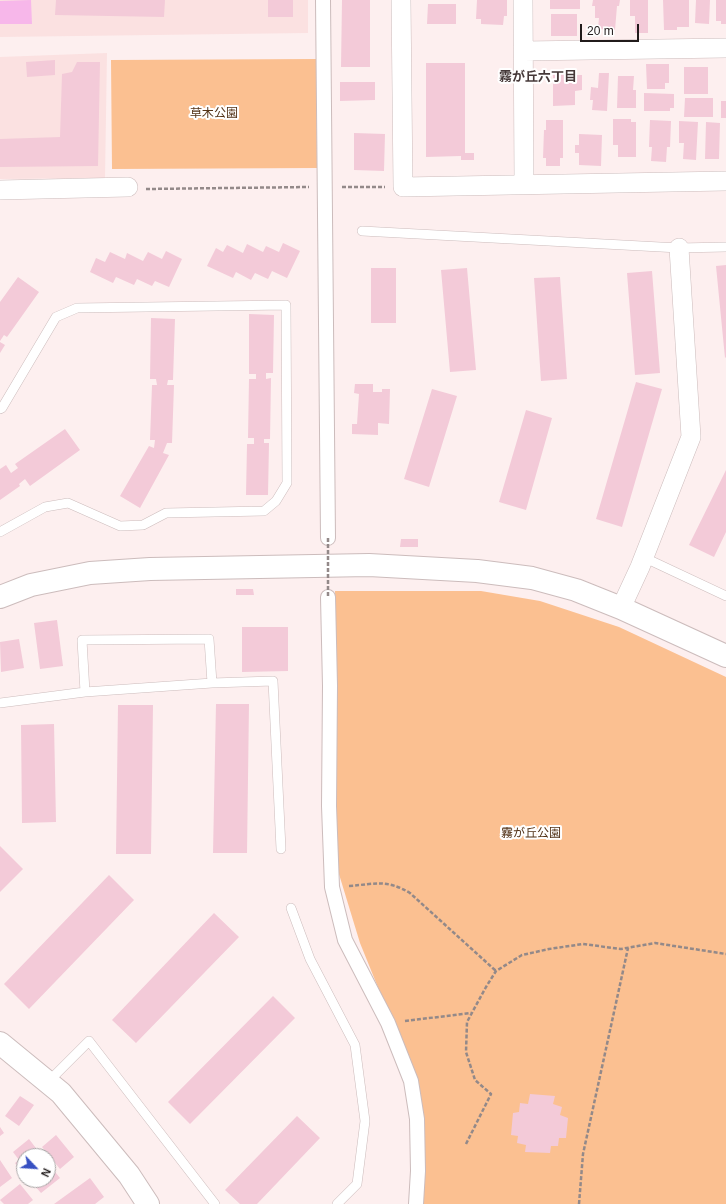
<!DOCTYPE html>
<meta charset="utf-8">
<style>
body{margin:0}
#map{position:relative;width:726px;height:1204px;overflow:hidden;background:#fdefef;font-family:Helvetica,sans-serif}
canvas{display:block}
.north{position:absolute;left:16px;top:1148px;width:40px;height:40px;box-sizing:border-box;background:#fff;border:1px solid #a6a4a4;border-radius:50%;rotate:115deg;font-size:11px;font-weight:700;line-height:16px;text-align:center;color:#211b1b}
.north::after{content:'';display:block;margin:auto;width:14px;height:18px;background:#3750c2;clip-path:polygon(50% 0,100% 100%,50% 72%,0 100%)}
.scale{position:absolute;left:580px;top:24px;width:59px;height:18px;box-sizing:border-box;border:2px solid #211b1b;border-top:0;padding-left:5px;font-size:12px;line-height:14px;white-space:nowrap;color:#211b1b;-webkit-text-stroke:3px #fff;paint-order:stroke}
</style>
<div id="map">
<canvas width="726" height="1204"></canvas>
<div class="north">N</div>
<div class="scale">20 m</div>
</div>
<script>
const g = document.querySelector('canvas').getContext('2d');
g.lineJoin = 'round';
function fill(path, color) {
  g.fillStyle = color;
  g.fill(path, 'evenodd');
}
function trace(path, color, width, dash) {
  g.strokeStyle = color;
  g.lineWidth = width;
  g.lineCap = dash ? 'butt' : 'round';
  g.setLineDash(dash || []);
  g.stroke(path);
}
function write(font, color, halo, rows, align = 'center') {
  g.font = font + ' Helvetica,"Noto Sans JP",sans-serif';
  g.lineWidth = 4;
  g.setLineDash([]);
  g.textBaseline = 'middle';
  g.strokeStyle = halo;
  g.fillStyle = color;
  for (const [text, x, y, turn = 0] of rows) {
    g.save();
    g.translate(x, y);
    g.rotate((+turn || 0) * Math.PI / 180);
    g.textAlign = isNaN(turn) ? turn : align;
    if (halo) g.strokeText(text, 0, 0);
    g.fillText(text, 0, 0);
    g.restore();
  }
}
const built = new Path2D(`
 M 0,0 L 308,0 L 308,33 L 0,37 Z
 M 107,53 L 105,178 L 0,179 L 0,57 Z`);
const green = new Path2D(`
 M 316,59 L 317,168 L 112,169 L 111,60 Z
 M 335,591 L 481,591 L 540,601 L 619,627 L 726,677 L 726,1204 L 418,1204 L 424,1115 L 409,1056 L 392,1022 L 360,943 L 335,861 L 337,761 Z`);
const water = new Path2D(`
 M 31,0 L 32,24 L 0,24 L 0,1 Z`);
const building = new Path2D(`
 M 56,0 L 165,0 L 164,17 L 55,15 Z
 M 268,0 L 293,0 L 293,17 L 268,17 Z
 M 342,0 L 370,0 L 370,67 L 341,67 Z
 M 477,0 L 507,0 L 507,16 L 504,16 L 503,25 L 481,24 L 481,19 L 476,19 Z
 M 550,0 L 580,0 L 580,9 L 550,9 Z
 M 593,0 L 620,0 L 619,6 L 617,6 L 615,30 L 598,29 L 599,18 L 595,18 L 595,6 L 592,6 Z
 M 630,0 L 648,0 L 648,33 L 635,33 L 635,16 L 630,16 Z
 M 663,0 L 689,0 L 689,27 L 677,27 L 677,30 L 664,30 Z
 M 696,0 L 710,0 L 709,24 L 695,23 Z
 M 716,0 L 726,0 L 726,24 L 721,24 L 721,21 L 716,21 Z
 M 428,4 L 456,4 L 456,24 L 427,24 Z
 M 551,14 L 577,14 L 577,36 L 551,36 Z
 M 55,60 L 55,75 L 27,77 L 26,62 Z
 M 77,62 L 100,62 L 98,166 L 0,167 L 0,139 L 60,137 L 62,74 L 72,72 Z
 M 426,63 L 465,63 L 465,153 L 474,153 L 474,160 L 461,160 L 461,156 L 426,157 Z
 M 646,64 L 669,64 L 669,83 L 665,83 L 665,89 L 647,89 Z
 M 684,67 L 708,67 L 708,94 L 684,94 Z
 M 553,71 L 569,71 L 569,75 L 582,75 L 582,90 L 575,91 L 575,105 L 553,106 Z
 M 599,73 L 609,73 L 607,111 L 592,110 L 593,100 L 590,100 L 591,87 L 598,88 Z
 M 618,76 L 634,76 L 633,90 L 636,90 L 636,108 L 617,108 Z
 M 340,82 L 375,82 L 375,100 L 340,101 Z
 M 644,93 L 674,94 L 674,108 L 670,108 L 670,111 L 644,111 Z
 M 685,98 L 713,98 L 713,117 L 684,117 Z
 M 721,101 L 726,101 L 726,118 L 721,118 Z
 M 613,119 L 631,119 L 631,122 L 636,122 L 636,157 L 618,157 L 618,145 L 613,145 Z
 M 546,120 L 563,120 L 563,158 L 560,158 L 560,166 L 546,166 L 546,158 L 543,158 L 544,130 L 546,130 Z
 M 650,120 L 671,121 L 670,147 L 667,147 L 666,162 L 651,161 L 652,147 L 649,147 Z
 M 679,121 L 698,122 L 696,160 L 683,159 L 684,143 L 679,143 Z
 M 706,122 L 720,123 L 719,159 L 705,159 Z
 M 354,133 L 385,134 L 384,171 L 354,170 Z
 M 579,134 L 602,135 L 601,166 L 579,165 L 579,153 L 575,153 L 575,145 L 579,145 Z
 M 283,243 L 300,251 L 287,278 L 272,271 L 268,279 L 255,273 L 251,280 L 236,272 L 233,278 L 207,266 L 216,248 L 223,252 L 227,245 L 243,253 L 247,244 L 263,252 L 266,246 L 279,252 Z
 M 166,251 L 182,259 L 169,287 L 155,281 L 152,286 L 137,279 L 134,285 L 116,277 L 113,283 L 90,272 L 96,258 L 105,262 L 110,252 L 125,259 L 127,253 L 143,261 L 148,252 L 162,259 Z
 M 726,265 L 726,357 L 725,358 L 716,266 Z
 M 371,268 L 396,268 L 396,323 L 371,323 Z
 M 467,268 L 476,370 L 450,372 L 441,270 Z
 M 652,271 L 660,373 L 635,375 L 627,273 Z
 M 18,277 L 39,292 L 7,337 L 4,335 L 0,341 L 0,302 Z
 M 560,277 L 567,379 L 541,381 L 534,278 Z
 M 249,314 L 274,315 L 273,373 L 266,373 L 266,379 L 271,378 L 270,439 L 264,439 L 264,443 L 269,443 L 268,495 L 246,495 L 247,444 L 254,444 L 254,438 L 248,438 L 249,379 L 256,379 L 256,374 L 249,374 Z
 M 151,318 L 175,319 L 173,380 L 168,380 L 167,385 L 174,385 L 172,443 L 167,443 L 163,453 L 169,455 L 140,508 L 120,496 L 149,446 L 154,448 L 155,440 L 150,440 L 152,385 L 157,385 L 156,379 L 150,379 Z
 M 0,342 L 5,345 L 0,353 Z
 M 636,382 L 662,389 L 622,527 L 596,519 Z
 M 355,384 L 373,384 L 373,392 L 382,392 L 382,389 L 390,389 L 389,424 L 378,423 L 378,435 L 352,434 L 352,424 L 357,424 L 359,394 L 354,393 Z
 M 432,389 L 457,396 L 429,487 L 404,479 Z
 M 526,410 L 552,418 L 526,510 L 499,502 Z
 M 65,429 L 80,450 L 30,486 L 25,479 L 19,484 L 20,486 L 0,500 L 0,469 L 6,465 L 11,473 L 18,468 L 15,464 Z
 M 726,470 L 726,532 L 714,557 L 689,545 Z
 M 401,539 L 418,539 L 418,547 L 400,547 Z
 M 236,589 L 253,589 L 254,595 L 236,595 Z
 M 57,620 L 63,666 L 40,669 L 34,623 Z
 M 242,627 L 288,627 L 288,671 L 242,672 Z
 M 19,639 L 24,668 L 1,672 L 0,642 Z
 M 216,704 L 249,704 L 247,853 L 213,853 Z
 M 118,705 L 153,705 L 151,854 L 116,854 Z
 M 54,724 L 56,822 L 22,823 L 21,725 Z
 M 0,846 L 23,869 L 0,892 Z
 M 109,875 L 134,900 L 29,1009 L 4,984 Z
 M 214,913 L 239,937 L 136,1043 L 112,1020 Z
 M 273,996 L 295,1018 L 190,1124 L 168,1102 Z
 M 530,1094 L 555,1096 L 553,1104 L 562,1107 L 560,1115 L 568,1118 L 566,1138 L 559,1138 L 558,1146 L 551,1146 L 550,1153 L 525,1152 L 526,1145 L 517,1143 L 518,1136 L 511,1135 L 513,1113 L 519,1112 L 520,1103 L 528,1104 Z
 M 20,1096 L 34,1105 L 19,1126 L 5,1116 Z
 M 297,1116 L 320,1138 L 257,1204 L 240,1204 L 225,1190 Z
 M 0,1127 L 4,1133 L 0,1136 Z
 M 56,1135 L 74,1157 L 60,1169 L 42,1147 Z
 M 29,1139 L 42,1156 L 24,1156 L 24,1171 L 22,1172 L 15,1163 L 19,1160 L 13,1152 Z
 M 0,1160 L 12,1178 L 0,1187 Z
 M 48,1163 L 60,1178 L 41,1193 L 34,1185 L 38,1182 L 37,1180 L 48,1180 Z
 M 90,1178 L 104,1197 L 95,1204 L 54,1204 Z
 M 20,1184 L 33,1200 L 28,1204 L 4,1204 L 0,1200 Z`);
const path = new Path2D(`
 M 342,187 L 385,187
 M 146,189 L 309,187
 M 349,886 C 376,884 386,879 410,893 L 496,971
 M 405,1021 L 471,1013
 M 466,1144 L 491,1094 L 475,1080 L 466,1052 L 467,1022 L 486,987 L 496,971 L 522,955 L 549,949 L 583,944 L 621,949 L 655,943 L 726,954
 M 579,1204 L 583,1154 L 628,948`);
const service = new Path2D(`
 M 362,231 L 679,248 L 726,247
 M 0,409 L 2,408 L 56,317 L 77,308 L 286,305 L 287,483 L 276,501 L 264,511 L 166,513 L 143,525 L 120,526 L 68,503 L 45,507 L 0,532
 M 643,557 L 726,596
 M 85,692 L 82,640 L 209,639 L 212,683
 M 0,703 L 85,692 L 212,683 L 273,681 L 281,849
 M 291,908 L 310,959 L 355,1045 L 365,1121 L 357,1184 L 337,1204
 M 48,1082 L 89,1041 L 215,1204`);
const pedestrian = new Path2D(`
 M 323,0 L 328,538
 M 328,597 L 330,686 L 329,806 L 332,887 L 345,940 L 388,1023 L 411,1081 L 417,1119 L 418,1171 L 416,1204`);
const minor = new Path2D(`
 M 401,0 L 403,187 L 726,181
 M 523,0 L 524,184
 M 524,51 L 726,48
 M 0,190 L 128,187
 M 621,608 L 640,567 L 691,437 L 679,248`);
const tertiary = new Path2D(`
 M 0,597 L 31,585 L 90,573 L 150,569 L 369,565 L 477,571 L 532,578 L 576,590 L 621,608 L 726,656
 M 0,1043 L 61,1093 L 129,1175 L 148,1204`);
const pathBridge = new Path2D(`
 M 328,538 L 328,597`);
const parkNames = [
 ["草木公園",214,114],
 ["霧が丘公園",531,834]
];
const neighbourhoodNames = [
 ["霧が丘六丁目",538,77]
];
fill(built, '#fbe1e1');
fill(green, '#fbc091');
fill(water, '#f7b7ea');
fill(building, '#f3cad8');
trace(service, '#ccbcbc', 10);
trace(pedestrian, '#ccbcbc', 16);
trace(minor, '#ccbcbc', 20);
trace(tertiary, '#ccbcbc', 24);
trace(path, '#938989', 2.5, [4, 2]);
trace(service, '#fff', 9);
trace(pedestrian, '#fff', 14);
trace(minor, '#fff', 19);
trace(tertiary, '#fff', 22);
trace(pathBridge, '#938989', 2.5, [4, 2]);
write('12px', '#523217', '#fff', parkNames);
write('bold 13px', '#453838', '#fff', neighbourhoodNames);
</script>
